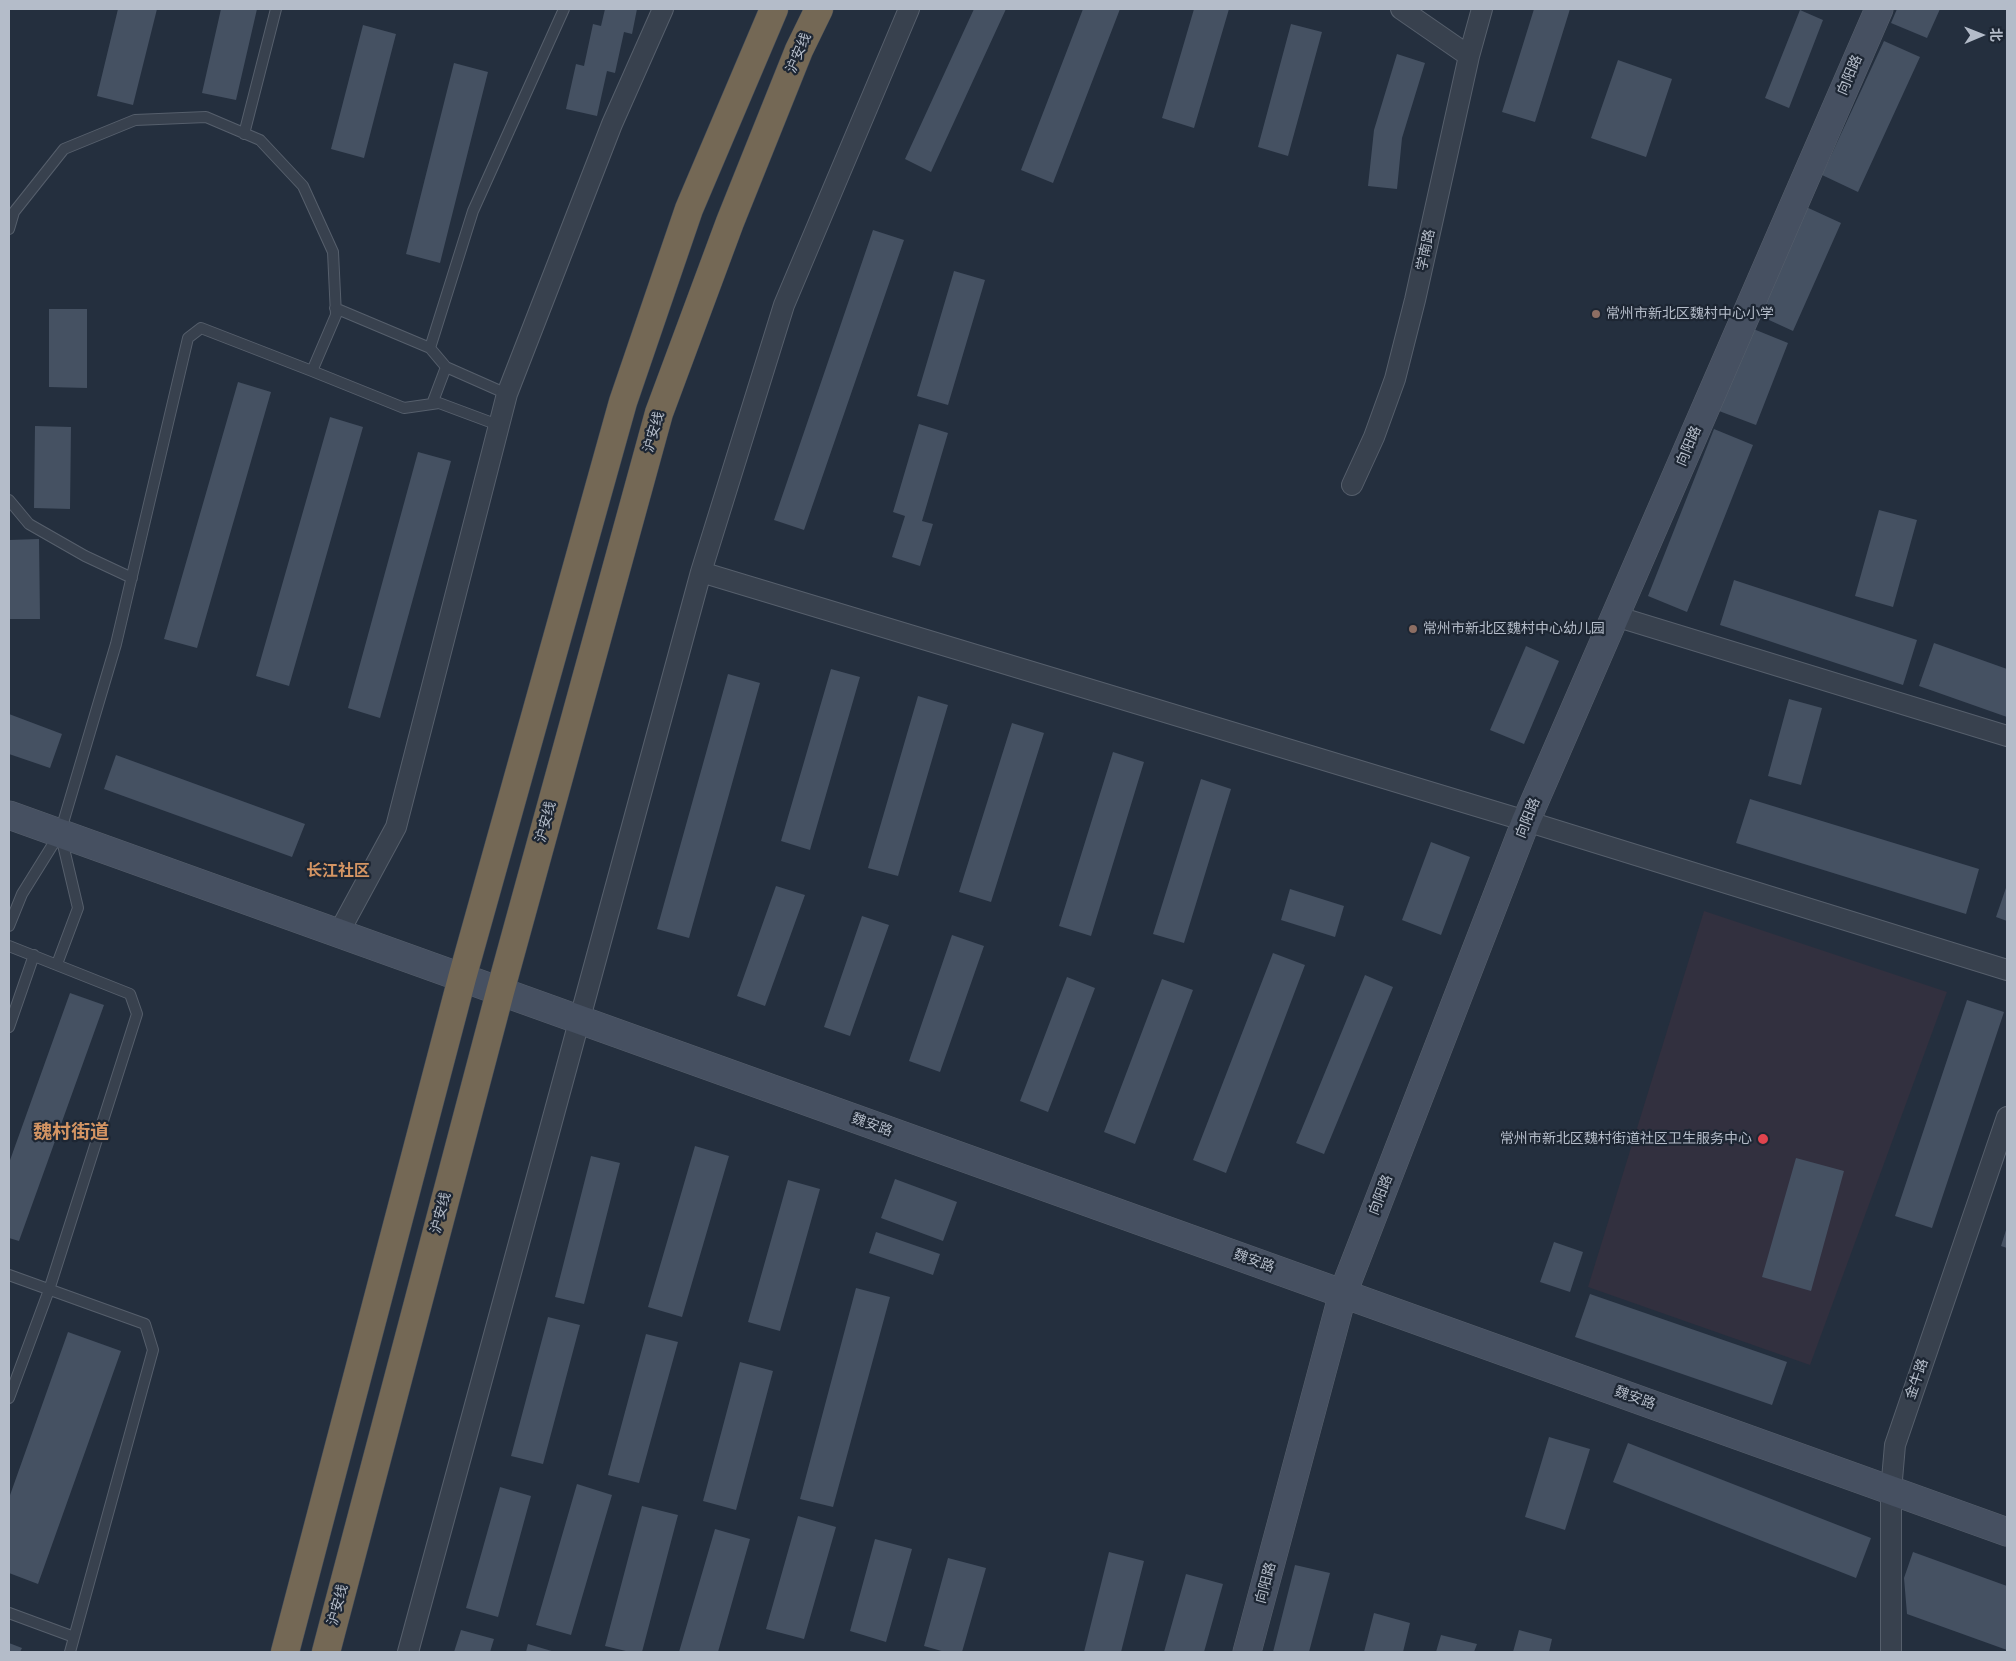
<!DOCTYPE html>
<meta charset="utf-8">
<style>
body{margin:0}
#map{position:relative;width:2016px;height:1661px;overflow:hidden;background:#242f3e;font-family:Cabin,"Noto Sans SC",sans-serif}
canvas{display:block}
.frame{position:absolute;inset:0;border:10px solid #b4bcc9;pointer-events:none}
.north{position:absolute;left:1956px;top:10px;width:50px;height:50px;-webkit-text-stroke:4px #1d2633;paint-order:stroke;rotate:89deg;font-size:14px;font-weight:700;line-height:20px;text-align:center;color:#b4bcc9}
.north::after{content:'';display:block;margin:auto;width:18px;height:22px;background:#b4bcc9;clip-path:polygon(50% 0,100% 100%,50% 72%,0 100%)}
</style>
<div id="map">
<canvas width="2016" height="1661"></canvas>
<div class="frame"></div>
<div class="north">北</div>
</div>
<script>
const g = document.querySelector('canvas').getContext('2d');
g.lineJoin = 'round';
function fill(path, color) {
  g.fillStyle = color;
  g.fill(path, 'evenodd');
}
function trace(path, color, width, dash) {
  g.strokeStyle = color;
  g.lineWidth = width;
  g.lineCap = dash ? 'butt' : 'round';
  g.setLineDash(dash || []);
  g.stroke(path);
}
function write(font, color, halo, rows, align = 'center') {
  g.font = font + ' Cabin,"Noto Sans SC",sans-serif';
  g.lineWidth = 4.5;
  g.setLineDash([]);
  g.textBaseline = 'middle';
  g.strokeStyle = halo;
  g.fillStyle = color;
  for (const [text, x, y, turn = 0] of rows) {
    g.save();
    g.translate(x, y);
    g.rotate((+turn || 0) * Math.PI / 180);
    g.textAlign = isNaN(turn) ? turn : align;
    if (halo) g.strokeText(text, 0, 0);
    g.fillText(text, 0, 0);
    g.restore();
  }
}
const medical = new Path2D(`
 M 1704,911 L 1947,992 L 1810,1365 L 1588,1287 Z`);
const building = new Path2D(`
 M 118,9 L 157,9 L 133,105 L 97,96 Z
 M 221,9 L 257,9 L 236,100 L 202,93 Z
 M 605,9 L 637,9 L 632,34 L 624,32 L 615,73 L 607,71 L 597,116 L 566,109 L 576,64 L 584,66 L 593,24 L 601,26 Z
 M 974,9 L 1006,9 L 931,172 L 905,159 Z
 M 1083,9 L 1120,9 L 1053,183 L 1021,170 Z
 M 1194,9 L 1229,9 L 1194,128 L 1162,118 Z
 M 1534,9 L 1570,9 L 1535,122 L 1502,112 Z
 M 1897,9 L 1940,9 L 1927,38 L 1891,23 Z
 M 1800,10 L 1823,20 L 1789,108 L 1765,98 Z
 M 1291,24 L 1322,32 L 1288,156 L 1258,147 Z
 M 363,25 L 396,34 L 364,158 L 331,149 Z
 M 1884,41 L 1920,57 L 1858,192 L 1822,175 Z
 M 1397,54 L 1425,63 L 1402,138 L 1397,189 L 1368,186 L 1374,130 Z
 M 1618,60 L 1672,79 L 1646,157 L 1591,138 Z
 M 454,63 L 488,72 L 440,263 L 406,254 Z
 M 1804,206 L 1841,223 L 1793,331 L 1756,314 Z
 M 873,230 L 904,240 L 804,530 L 774,520 Z
 M 954,271 L 985,280 L 948,405 L 917,396 Z
 M 49,309 L 87,309 L 87,388 L 49,387 Z
 M 1751,328 L 1788,343 L 1756,425 L 1719,411 Z
 M 238,382 L 271,392 L 197,648 L 164,639 Z
 M 330,417 L 363,427 L 289,686 L 256,676 Z
 M 919,424 L 948,433 L 922,521 L 933,524 L 920,566 L 892,557 L 905,516 L 893,512 Z
 M 35,426 L 71,427 L 70,509 L 34,508 Z
 M 1714,429 L 1753,445 L 1687,612 L 1648,596 Z
 M 418,452 L 451,461 L 380,718 L 348,708 Z
 M 1879,510 L 1917,520 L 1893,607 L 1855,596 Z
 M 39,539 L 40,619 L 9,619 L 9,540 Z
 M 1734,580 L 1917,640 L 1903,685 L 1720,625 Z
 M 1934,643 L 2007,669 L 2007,717 L 1919,686 Z
 M 1526,646 L 1559,661 L 1524,744 L 1490,730 Z
 M 831,669 L 860,677 L 810,850 L 781,841 Z
 M 728,674 L 760,683 L 689,938 L 657,929 Z
 M 918,696 L 948,705 L 898,876 L 868,868 Z
 M 1789,699 L 1822,708 L 1801,785 L 1768,776 Z
 M 9,714 L 62,734 L 50,768 L 9,754 Z
 M 1012,723 L 1044,733 L 991,902 L 959,892 Z
 M 1113,752 L 1144,762 L 1091,936 L 1059,926 Z
 M 116,755 L 305,824 L 292,857 L 104,789 Z
 M 1201,779 L 1231,789 L 1184,943 L 1153,934 Z
 M 1750,799 L 1979,869 L 1966,914 L 1736,843 Z
 M 1431,842 L 1470,857 L 1441,935 L 1402,920 Z
 M 2007,885 L 2007,921 L 1996,917 Z
 M 776,886 L 805,895 L 765,1006 L 737,996 Z
 M 1290,889 L 1344,906 L 1335,937 L 1281,920 Z
 M 862,916 L 889,925 L 850,1036 L 824,1027 Z
 M 952,935 L 984,946 L 940,1072 L 909,1061 Z
 M 1273,953 L 1305,965 L 1226,1173 L 1193,1160 Z
 M 1365,975 L 1393,987 L 1324,1154 L 1296,1143 Z
 M 1067,977 L 1095,988 L 1048,1112 L 1020,1101 Z
 M 1162,979 L 1193,990 L 1135,1144 L 1104,1132 Z
 M 70,993 L 104,1005 L 19,1241 L 9,1238 L 9,1163 Z
 M 1967,1000 L 2004,1012 L 1932,1228 L 1895,1216 Z
 M 695,1146 L 729,1156 L 682,1317 L 648,1307 Z
 M 591,1156 L 620,1163 L 584,1304 L 555,1297 Z
 M 1796,1158 L 1844,1171 L 1811,1291 L 1762,1277 Z
 M 895,1179 L 957,1202 L 943,1241 L 881,1218 Z
 M 788,1180 L 820,1189 L 780,1331 L 748,1322 Z
 M 2007,1227 L 2007,1248 L 2001,1246 Z
 M 876,1232 L 940,1254 L 933,1275 L 869,1253 Z
 M 1554,1242 L 1583,1252 L 1570,1292 L 1540,1282 Z
 M 856,1288 L 890,1297 L 833,1507 L 800,1499 Z
 M 1590,1294 L 1787,1362 L 1772,1405 L 1575,1337 Z
 M 548,1317 L 580,1325 L 543,1464 L 511,1456 Z
 M 68,1332 L 121,1351 L 38,1584 L 9,1573 L 9,1498 Z
 M 646,1334 L 678,1342 L 639,1483 L 608,1475 Z
 M 740,1362 L 773,1371 L 736,1510 L 703,1501 Z
 M 1549,1437 L 1590,1449 L 1565,1530 L 1525,1517 Z
 M 1628,1443 L 1871,1538 L 1856,1578 L 1613,1482 Z
 M 577,1484 L 612,1495 L 571,1635 L 536,1625 Z
 M 500,1487 L 531,1496 L 498,1617 L 466,1608 Z
 M 642,1506 L 678,1515 L 642,1652 L 630,1652 L 605,1646 Z
 M 798,1516 L 836,1527 L 804,1639 L 766,1629 Z
 M 715,1529 L 750,1539 L 718,1652 L 679,1652 Z
 M 875,1539 L 912,1549 L 886,1642 L 850,1631 Z
 M 1109,1552 L 1144,1561 L 1121,1652 L 1084,1652 Z
 M 1913,1552 L 2007,1586 L 2007,1650 L 1907,1614 L 1904,1578 Z
 M 948,1558 L 986,1568 L 962,1652 L 945,1652 L 924,1646 Z
 M 1295,1565 L 1330,1573 L 1309,1652 L 1273,1652 Z
 M 1186,1574 L 1223,1584 L 1204,1652 L 1164,1652 Z
 M 1374,1613 L 1410,1623 L 1403,1652 L 1364,1652 Z
 M 461,1630 L 494,1639 L 490,1652 L 454,1652 Z
 M 1519,1630 L 1552,1639 L 1549,1652 L 1513,1652 Z
 M 1441,1635 L 1477,1644 L 1474,1652 L 1436,1652 Z
 M 9,1643 L 22,1648 L 20,1652 L 9,1652 Z
 M 528,1644 L 555,1652 L 526,1652 Z`);
const lane = new Path2D(`
 M 244,134 L 276,9
 M 9,229 L 14,212 L 64,149 L 135,120 L 206,117 L 260,140 L 303,186 L 333,252 L 336,315 L 312,371 L 201,328 L 188,338 L 116,644 L 60,833 L 22,894 L 9,926
 M 335,308 L 430,348 L 446,367 L 507,394
 M 430,348 L 473,211 L 564,9
 M 312,371 L 404,408 L 439,403 L 498,425
 M 432,404 L 446,367
 M 9,500 L 29,524 L 85,556 L 132,578
 M 9,946 L 130,994 L 137,1014 L 49,1290 L 9,1398
 M 57,964 L 78,908 L 61,836
 M 9,1027 L 34,955
 M 9,1275 L 145,1324 L 153,1350 L 70,1652
 M 9,1613 L 74,1637`);
const street = new Path2D(`
 M 1401,9 L 1469,56
 M 1352,485 L 1374,437 L 1395,379 L 1415,300 L 1469,56 L 1482,9
 M 701,572 L 1526,821 L 2007,970
 M 1615,616 L 2007,736
 M 338,934 L 396,827 L 507,394 L 612,124 L 663,9
 M 408,1652 L 701,572 L 784,305 L 909,9
 M 1891,1652 L 1891,1491 L 1895,1445 L 2007,1117`);
const secondary = new Path2D(`
 M 9,815 L 2007,1532
 M 1247,1652 L 1343,1293 L 1526,821 L 1879,9`);
const highway = new Path2D(`
 M 285,1652 L 462,978 L 623,402 L 689,209 L 774,9
 M 326,1652 L 500,992 L 659,413 L 730,222 L 799,50 L 819,9`);
const markers = [
 [1596,314,5,"#8d6e63"],
 [1413,629,5,"#8d6e63"],
 [1763,1139,6,"#e0444e"]
];
const streetNames = [
 ["沪安线",799,53,-67],
 ["向阳路",1850,75,-67],
 ["学南路",1426,250,-78],
 ["沪安线",654,432,-74],
 ["向阳路",1689,446,-67],
 ["向阳路",1528,818,-68],
 ["沪安线",546,822,-75],
 ["魏安路",872,1125,20],
 ["向阳路",1381,1195,-69],
 ["沪安线",441,1213,-75],
 ["魏安路",1254,1261,20],
 ["金牛路",1917,1379,-71],
 ["魏安路",1635,1398,20],
 ["向阳路",1266,1583,-75],
 ["沪安线",338,1605,-75]
];
const poiNames = [
 ["常州市新北区魏村中心小学",1606,314],
 ["常州市新北区魏村中心幼儿园",1423,629],
 ["常州市新北区魏村街道社区卫生服务中心",1752,1139,"right"]
];
const quarterNames = [
 ["长江社区",338,871]
];
const districtNames = [
 ["魏村街道",71,1132]
];
fill(medical, '#32303f');
fill(building, '#455162');
trace(lane, '#565f6c', 12);
trace(street, '#565f6c', 22);
trace(secondary, '#565f6c', 29);
trace(highway, '#434c59', 29);
trace(lane, '#38414e', 10);
trace(street, '#38414e', 20);
trace(secondary, '#465061', 28);
trace(highway, '#746855', 28);
for (const [x, y, r, color] of markers) {
  const dot = new Path2D();
  dot.arc(x, y, r, 0, 2 * Math.PI);
  g.fillStyle = color;
  g.fill(dot);
  trace(dot, '#1d2633', 2);
}
write('14px', '#b4bcc9', '#1d2633', streetNames);
write('14px', '#b4bcc9', '#1d2633', poiNames, 'left');
write('bold 16px', '#d59563', '#1d2633', quarterNames);
write('bold 19px', '#d59563', '#1d2633', districtNames);
</script>
